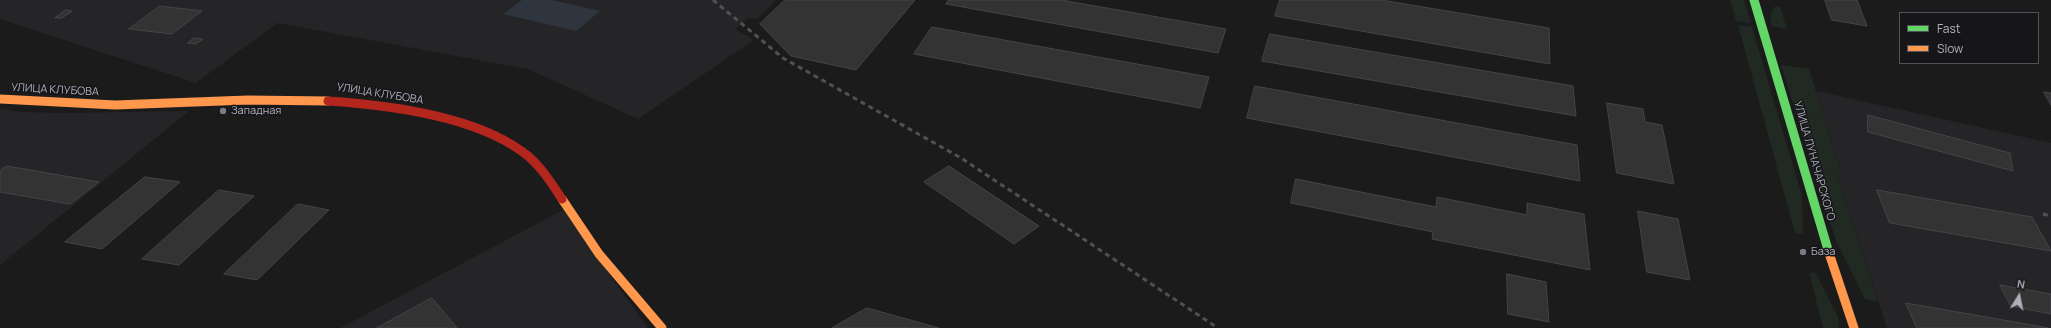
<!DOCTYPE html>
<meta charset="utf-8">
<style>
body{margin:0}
#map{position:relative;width:2051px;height:328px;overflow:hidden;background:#1b1b1c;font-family:Manrope,sans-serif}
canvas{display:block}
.legend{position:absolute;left:1899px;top:12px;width:140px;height:52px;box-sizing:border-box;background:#161518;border:1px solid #52535a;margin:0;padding:5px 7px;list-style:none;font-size:12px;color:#adb0bc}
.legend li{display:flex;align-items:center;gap:8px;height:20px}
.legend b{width:20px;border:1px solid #52535a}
.north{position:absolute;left:1999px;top:276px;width:40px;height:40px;-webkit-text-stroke:3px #161518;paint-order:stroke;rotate:10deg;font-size:11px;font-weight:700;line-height:16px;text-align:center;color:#adb0bc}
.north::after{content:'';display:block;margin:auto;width:14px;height:18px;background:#adb0bc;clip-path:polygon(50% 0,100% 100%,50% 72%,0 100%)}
</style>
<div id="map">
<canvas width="2051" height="328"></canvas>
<ul class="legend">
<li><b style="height:5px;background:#63d668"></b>Fast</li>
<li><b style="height:5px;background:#ff974d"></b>Slow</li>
</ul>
<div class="north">N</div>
</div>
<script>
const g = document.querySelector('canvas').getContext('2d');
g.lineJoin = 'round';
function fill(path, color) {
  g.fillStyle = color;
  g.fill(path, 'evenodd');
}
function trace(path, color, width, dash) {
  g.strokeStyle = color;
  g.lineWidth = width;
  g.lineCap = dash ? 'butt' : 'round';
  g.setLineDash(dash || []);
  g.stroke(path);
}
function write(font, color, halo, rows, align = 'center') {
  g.font = font + ' Manrope,sans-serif';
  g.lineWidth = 3;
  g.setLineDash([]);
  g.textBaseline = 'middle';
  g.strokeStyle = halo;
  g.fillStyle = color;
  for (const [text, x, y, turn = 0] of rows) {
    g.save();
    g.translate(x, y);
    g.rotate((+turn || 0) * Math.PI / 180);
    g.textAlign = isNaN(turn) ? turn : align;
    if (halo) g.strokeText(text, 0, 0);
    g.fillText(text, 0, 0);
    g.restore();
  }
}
const built = new Path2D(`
 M 0,0 L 776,0 L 757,19 L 749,18 L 735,29 L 754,40 L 638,119 L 528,69 L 277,23 L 196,83 L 0,19 Z
 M 1816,91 L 2051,143 L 2051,328 L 1887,328 L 1836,171 L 1840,168 Z
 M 0,109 L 20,112 L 65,113 L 189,111 L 0,265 Z
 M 563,210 L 648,328 L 340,328 Z`);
const green = new Path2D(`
 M 1730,0 L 1744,0 L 1751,23 L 1736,21 Z
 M 1774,7 L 1780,7 L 1787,29 L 1772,26 L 1770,16 Z
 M 1738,25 L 1752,27 L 1802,196 L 1803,234 L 1795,233 Z
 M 1781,65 L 1809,69 L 1840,169 L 1836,171 L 1878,302 L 1865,299 L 1836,241 Z
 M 1809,272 L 1816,273 L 1838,317 L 1839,326 L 1838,328 L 1823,328 Z`);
const water = new Path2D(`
 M 522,0 L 552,0 L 600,11 L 576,31 L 503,14 Z`);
const building = new Path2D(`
 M 785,0 L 915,0 L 856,70 L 791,56 L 760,24 Z
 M 949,0 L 1061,0 L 1226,29 L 1218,53 L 946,4 Z
 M 1280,0 L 1381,0 L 1549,28 L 1550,64 L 1275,16 Z
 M 1825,0 L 1857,0 L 1867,26 L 1832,20 Z
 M 160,6 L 202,11 L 172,34 L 129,29 Z
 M 66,10 L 72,11 L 62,18 L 55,18 Z
 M 932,27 L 1209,77 L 1200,108 L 914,54 Z
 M 1270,34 L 1573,86 L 1576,116 L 1262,61 Z
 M 194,38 L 203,39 L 196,44 L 188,43 Z
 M 1255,86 L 1577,145 L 1580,181 L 1247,118 Z
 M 2044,92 L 2051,93 L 2051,105 Z
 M 1607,103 L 1643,109 L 1645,122 L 1662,125 L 1674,184 L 1617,173 Z
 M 1868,115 L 2010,153 L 2013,171 L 1868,132 Z
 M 7,166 L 99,182 L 70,204 L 0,192 L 0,171 Z
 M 949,166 L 1039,226 L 1014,244 L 924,182 Z
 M 145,177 L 180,182 L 102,249 L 65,242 Z
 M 1296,179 L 1436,207 L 1437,197 L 1527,215 L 1527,203 L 1584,214 L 1590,270 L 1432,239 L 1433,232 L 1291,203 Z
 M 219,190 L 254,196 L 179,265 L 142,259 Z
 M 1877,190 L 2032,217 L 2051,251 L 1890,223 Z
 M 298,204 L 329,210 L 257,280 L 224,274 Z
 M 1638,211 L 1678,219 L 1690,280 L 1647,272 Z
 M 1507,274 L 1546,282 L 1549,322 L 1508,314 Z
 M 2000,285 L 2051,294 L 2051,314 L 2011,306 Z
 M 432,298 L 457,328 L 377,328 Z
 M 1906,303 L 2049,328 L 1917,328 Z
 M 867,308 L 939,328 L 832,328 Z`);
const fast = new Path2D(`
 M 1754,0 L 1829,253`);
const slow = new Path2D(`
 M 0,99 L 115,105 L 248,100 L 328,101
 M 562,199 L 599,254 L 662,328
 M 1829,253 L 1854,328`);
const jam = new Path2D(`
 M 328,101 C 389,105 479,116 528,156 C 542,168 552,184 562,199`);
const rail = new Path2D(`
 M 713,0 L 783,58 L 961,158 L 1218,328
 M 2043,214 L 2051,216`);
const markers = [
 [223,111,4,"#7a7c84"],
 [1803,252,4,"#7a7c84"]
];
const streetNames = [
 ["УЛИЦА КЛУБОВА",55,90,3],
 ["УЛИЦА КЛУБОВА",380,94,9],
 ["УЛИЦА ЛУНАЧАРСКОГО",1814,161,74]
];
const poiNames = [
 ["Западная",231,111],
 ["База",1811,252]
];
fill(built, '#252528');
fill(green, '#212923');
fill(water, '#2e353e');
fill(building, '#333334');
trace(building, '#444548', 1);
trace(fast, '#63d668', 9);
trace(slow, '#ff974d', 9);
trace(jam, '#b3261e', 9);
trace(rail, '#505153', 3, [5, 4]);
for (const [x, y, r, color] of markers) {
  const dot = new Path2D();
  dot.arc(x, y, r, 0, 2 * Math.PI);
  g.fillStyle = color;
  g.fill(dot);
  trace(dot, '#161518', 1.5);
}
write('11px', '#adb0bc', '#161518', streetNames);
write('11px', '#adb0bc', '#161518', poiNames, 'left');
</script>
